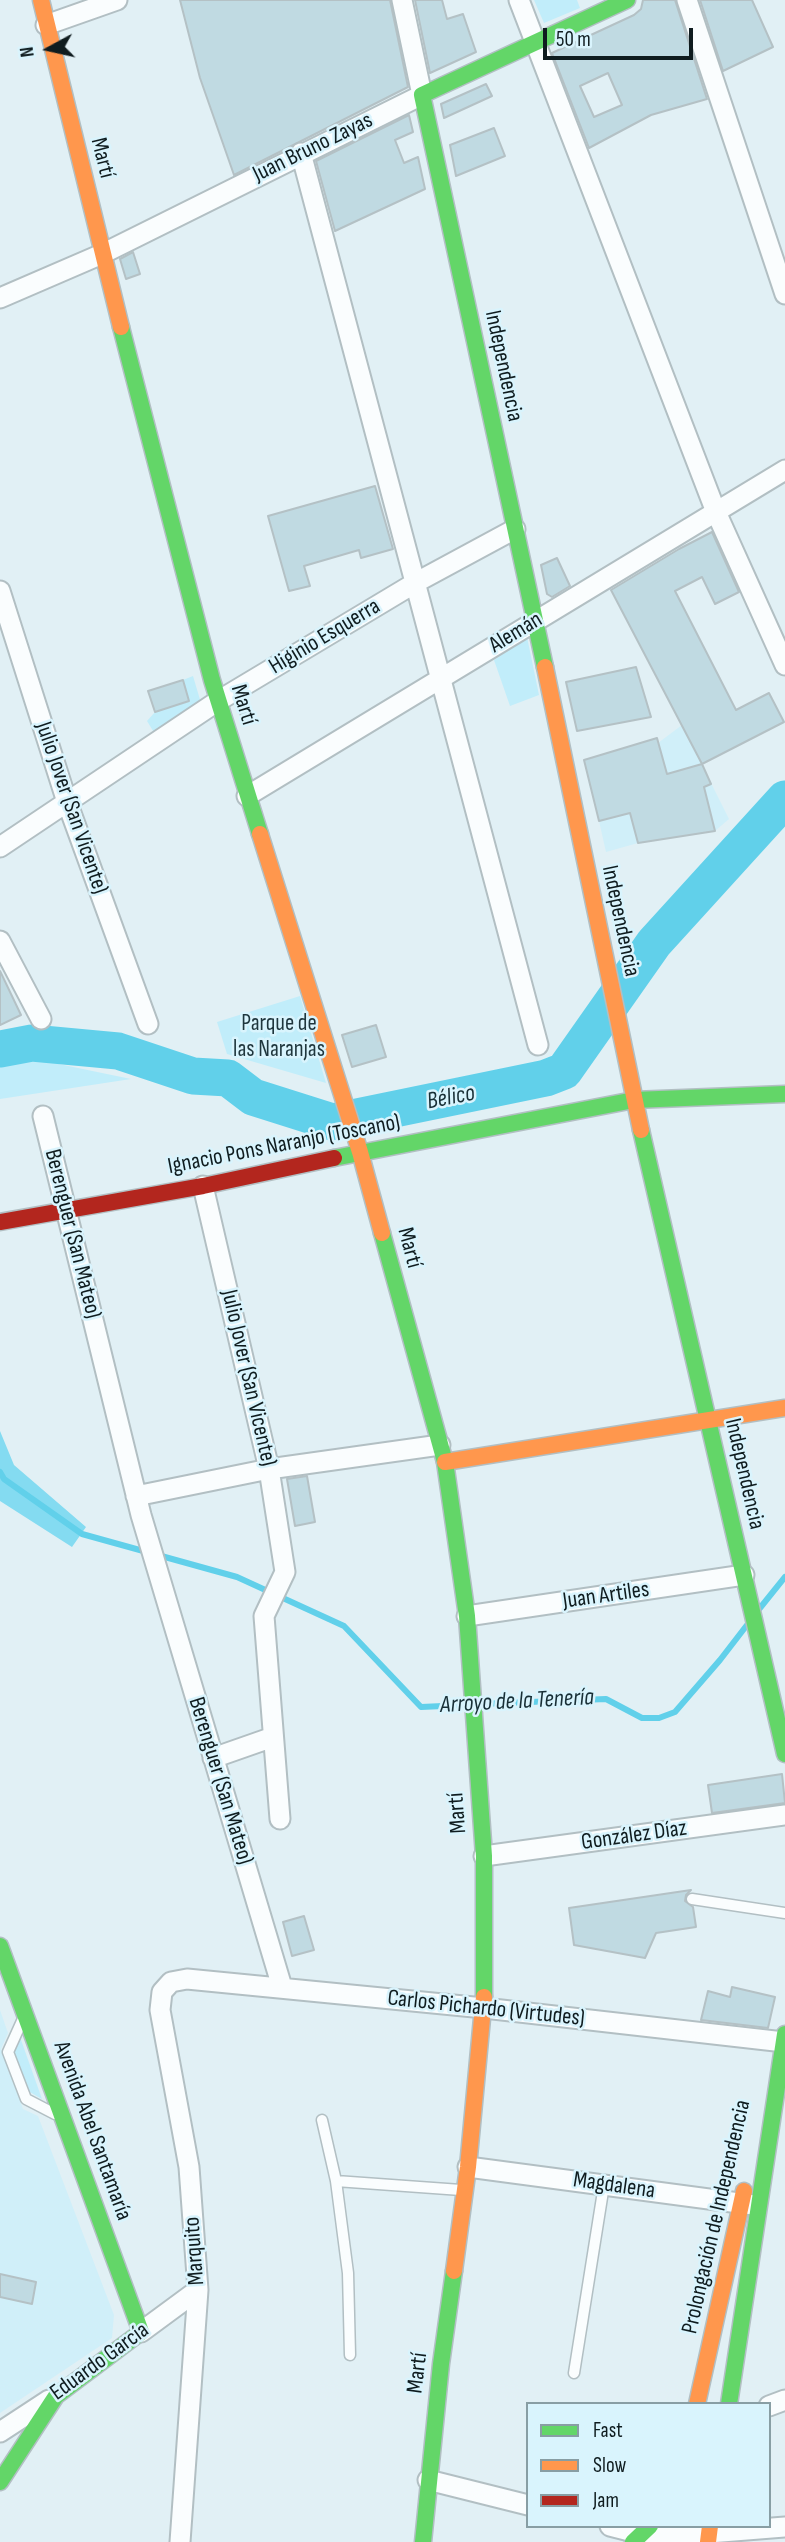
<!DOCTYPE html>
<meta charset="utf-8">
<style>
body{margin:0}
#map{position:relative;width:785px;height:2542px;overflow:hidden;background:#e1f0f5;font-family:"Sofia Sans Condensed",sans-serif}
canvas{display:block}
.legend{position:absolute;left:526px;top:2402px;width:245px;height:126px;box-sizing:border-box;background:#d9f4fd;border:2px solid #889ea4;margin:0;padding:9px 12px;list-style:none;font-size:21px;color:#0f1c1f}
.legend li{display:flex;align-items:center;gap:14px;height:35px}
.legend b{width:35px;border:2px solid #889ea4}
.north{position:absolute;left:14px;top:14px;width:70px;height:70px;-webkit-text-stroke:5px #d9f4fd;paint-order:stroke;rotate:262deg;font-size:19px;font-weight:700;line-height:28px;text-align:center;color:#0f1c1f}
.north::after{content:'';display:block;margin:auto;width:24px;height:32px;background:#0f1c1f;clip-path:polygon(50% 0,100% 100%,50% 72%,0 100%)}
.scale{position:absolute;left:543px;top:28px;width:150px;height:32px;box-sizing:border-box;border:4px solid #0f1c1f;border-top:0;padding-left:9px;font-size:21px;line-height:24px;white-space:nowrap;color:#0f1c1f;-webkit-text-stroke:5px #d9f4fd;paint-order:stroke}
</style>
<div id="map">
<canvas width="785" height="2542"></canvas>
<ul class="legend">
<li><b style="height:9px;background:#63d668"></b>Fast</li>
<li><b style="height:9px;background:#ff974d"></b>Slow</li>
<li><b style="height:9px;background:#b3261e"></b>Jam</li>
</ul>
<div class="north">N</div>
<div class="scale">50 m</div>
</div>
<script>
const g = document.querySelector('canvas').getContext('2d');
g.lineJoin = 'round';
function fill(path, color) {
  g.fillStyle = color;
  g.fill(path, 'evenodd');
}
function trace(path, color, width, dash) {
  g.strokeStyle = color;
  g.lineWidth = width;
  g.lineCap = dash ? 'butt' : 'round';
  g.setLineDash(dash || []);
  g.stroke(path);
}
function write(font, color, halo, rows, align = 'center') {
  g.font = font + ' "Sofia Sans Condensed",sans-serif';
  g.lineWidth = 5;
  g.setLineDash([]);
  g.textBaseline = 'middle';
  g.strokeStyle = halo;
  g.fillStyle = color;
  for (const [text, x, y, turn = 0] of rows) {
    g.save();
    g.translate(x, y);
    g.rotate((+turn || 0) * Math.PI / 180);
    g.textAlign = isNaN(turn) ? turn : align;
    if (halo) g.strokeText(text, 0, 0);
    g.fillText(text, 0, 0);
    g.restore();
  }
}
const built = new Path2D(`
 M 682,725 L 729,819 L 715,831 L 638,843 L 606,852 L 599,821 L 644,810 L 636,780 L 590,789 L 584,760 L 658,743 Z
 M 0,2010 L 8,2033 L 1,2049 L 16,2090 L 23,2109 L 38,2116 L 114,2315 L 112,2338 L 0,2413 Z`);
const green = new Path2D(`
 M 534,0 L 577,0 L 580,8 L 544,23 Z
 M 527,637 L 539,695 L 510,706 L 494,660 Z
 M 193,676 L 201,703 L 155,734 L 147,721 L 155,712 L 189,701 L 183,680 Z
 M 300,996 L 326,1083 L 227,1054 L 217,1022 Z
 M 25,1057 L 131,1079 L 0,1099 L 0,1060 Z
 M 20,2037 L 42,2099 L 28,2091 L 13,2052 Z`);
const forest = new Path2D(`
 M 0,1431 L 14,1465 L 86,1527 L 72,1547 L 0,1501 Z`);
const stream = new Path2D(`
 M 0,1472 L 4,1479 L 82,1534 L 237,1577 L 344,1626 L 421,1707 L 465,1705
 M 760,1608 L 785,1577
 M 479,1704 L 606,1699 L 642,1718 L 659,1718 L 675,1712 L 720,1660 L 747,1625`);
const river = new Path2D(`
 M 0,1049 L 32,1043 L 118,1051 L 193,1076 L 228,1078 L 253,1097 L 332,1122 L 546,1078 L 564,1071 L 654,943 L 785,799`);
const building = new Path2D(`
 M 180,0 L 390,0 L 408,87 L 234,175 L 200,78 Z
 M 415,0 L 442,0 L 447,19 L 463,14 L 476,52 L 430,73 Z
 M 643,0 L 675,0 L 707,99 L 651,115 L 589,148 L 552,53 L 634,15 L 641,9 ZM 608,73 L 622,105 L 594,117 L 580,86 Z
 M 700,0 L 752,0 L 773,47 L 723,71 Z
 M 486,84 L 492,96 L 444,118 L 441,104 Z
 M 409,115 L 413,132 L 395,140 L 404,163 L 418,157 L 425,189 L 335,231 L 316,161 Z
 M 494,128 L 505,156 L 456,176 L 450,145 Z
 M 133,252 L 140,274 L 126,279 L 120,259 Z
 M 375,486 L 393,549 L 361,558 L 359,550 L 304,566 L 310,586 L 289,591 L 268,516 Z
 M 712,532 L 739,592 L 715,604 L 702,577 L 675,591 L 736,710 L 769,693 L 784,722 L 702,764 L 611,590 L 679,549 Z
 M 557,558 L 570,586 L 552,597 L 547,594 L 541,565 Z
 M 636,667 L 651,717 L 577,731 L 566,682 Z
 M 183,680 L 189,701 L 155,712 L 148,691 Z
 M 245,699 L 254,719 L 244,725 L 237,704 Z
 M 657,738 L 667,774 L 702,764 L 711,784 L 704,787 L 715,831 L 638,843 L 630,813 L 599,821 L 584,760 Z
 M 0,971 L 21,1015 L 0,1025 Z
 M 376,1025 L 386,1057 L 352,1067 L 342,1035 Z
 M 307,1476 L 315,1522 L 295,1526 L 287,1479 Z
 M 782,1774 L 785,1803 L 712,1813 L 708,1785 Z
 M 691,1890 L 686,1895 L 685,1901 L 693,1907 L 696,1927 L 656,1933 L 645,1958 L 574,1945 L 569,1908 Z
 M 304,1916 L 314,1950 L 292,1956 L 283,1922 Z
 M 732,1987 L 775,1997 L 768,2028 L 701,2020 L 708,1991 L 730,1997 Z
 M 0,2274 L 36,2282 L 32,2304 L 0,2297 Z`);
const lane = new Path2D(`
 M 692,1899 L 785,1913
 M 22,2021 L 8,2052 L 26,2099 L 55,2114
 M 322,2120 L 336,2181 L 348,2273 L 350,2355
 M 336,2181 L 461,2190
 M 574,2373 L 604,2185`);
const street = new Path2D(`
 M 519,0 L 716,512 L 785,665
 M 687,0 L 785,294
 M 46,25 L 117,0
 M 301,153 L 538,1045
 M 0,298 L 102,254 L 422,95 L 402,0
 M 0,591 L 67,802 L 148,1024
 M 247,796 L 785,470
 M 0,847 L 218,701 L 415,583 L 515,529
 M 0,941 L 41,1019
 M 43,1116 L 141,1515 L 282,1987
 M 203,1186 L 269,1469 L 285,1572 L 264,1616 L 280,1819
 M 136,1496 L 269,1469 L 440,1445
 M 467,1616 L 744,1575
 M 213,1758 L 273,1737
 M 484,1856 L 785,1815
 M 468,2167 L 754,2205
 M 141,2332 L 198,2290
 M 769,2406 L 785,2400
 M 0,2432 L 49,2400
 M 428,2480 L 528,2505
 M 610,2526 L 641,2534 L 709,2533 L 785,2527
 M 180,2542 L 198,2290 L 189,2167 L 160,2010 L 162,1992 L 171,1982 L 187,1979 L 484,2008 L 784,2042`);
const fast = new Path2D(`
 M 121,327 L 212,680 L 260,834
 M 545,667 L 422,95 L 627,0
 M 641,1130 L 785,1754
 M 334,1158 L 634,1100 L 785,1094
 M 382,1233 L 445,1462 L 467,1616 L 484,1856 L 484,1997
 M 0,1946 L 141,2332 L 56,2396 L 0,2482
 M 729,2404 L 785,2034
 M 423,2542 L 441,2364 L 454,2271
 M 633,2542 L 650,2526`);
const slow = new Path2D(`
 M 41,0 L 121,327
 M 545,667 L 641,1130
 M 260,834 L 360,1152 L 382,1233
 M 445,1462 L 785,1408
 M 454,2271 L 468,2167 L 484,1997
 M 697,2404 L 744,2191
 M 708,2542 L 710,2526`);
const jam = new Path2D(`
 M 0,1222 L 203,1186 L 334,1158`);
const streetNames = [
 ["Juan Bruno Zayas",313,148,-26],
 ["Martí",102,158,76],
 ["Independencia",503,366,78],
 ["Alemán",516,633,-31],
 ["Higinio Esquerra",325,637,-31],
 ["Martí",243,705,73],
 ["Julio Jover (San Vicente)",71,808,71],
 ["Independencia",620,921,78],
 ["Ignacio Pons Naranjo (Toscano)",284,1145,-11],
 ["Berenguer (San Mateo)",72,1234,76],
 ["Martí",409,1248,75],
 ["Julio Jover (San Vicente)",248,1378,77],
 ["Independencia",744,1474,77],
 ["Juan Artiles",606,1596,-8],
 ["Berenguer (San Mateo)",220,1781,73],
 ["Martí",458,1813,-94],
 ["González Díaz",634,1836,-8],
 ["Carlos Pichardo (Virtudes)",486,2009,6],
 ["Avenida Abel Santamaría",92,2131,70],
 ["Magdalena",614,2186,8],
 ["Prolongación de Independencia",717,2217,-77],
 ["Marquito",195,2251,-94],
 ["Eduardo García",100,2362,-36],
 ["Martí",418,2373,-83]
];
const parkNames = [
 ["Parque de",279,1024],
 ["las Naranjas",279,1050]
];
const waterNames = [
 ["Bélico",451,1098,-11],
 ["Arroyo de la Tenería",517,1702,-3]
];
fill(built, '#d0eff9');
fill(green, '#c1edfa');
fill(forest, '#84dbf1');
trace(stream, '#61d0ea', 6);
trace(river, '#61d0ea', 37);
fill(building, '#c0dae2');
trace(building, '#b4c1c5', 2);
trace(lane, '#b2bfc3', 13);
trace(street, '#b2bfc3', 23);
trace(fast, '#b2bfc3', 19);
trace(slow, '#b2bfc3', 19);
trace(jam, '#b2bfc3', 19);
trace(lane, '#fafdfe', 10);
trace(street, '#fafdfe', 19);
trace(fast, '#63d668', 16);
trace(slow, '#ff974d', 16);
trace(jam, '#b3261e', 16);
write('23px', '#0f1c1f', '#d9f4fd', streetNames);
write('23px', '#1f363d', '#d9f4fd', parkNames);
write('italic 24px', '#182f36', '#d9f4fd', waterNames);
</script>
